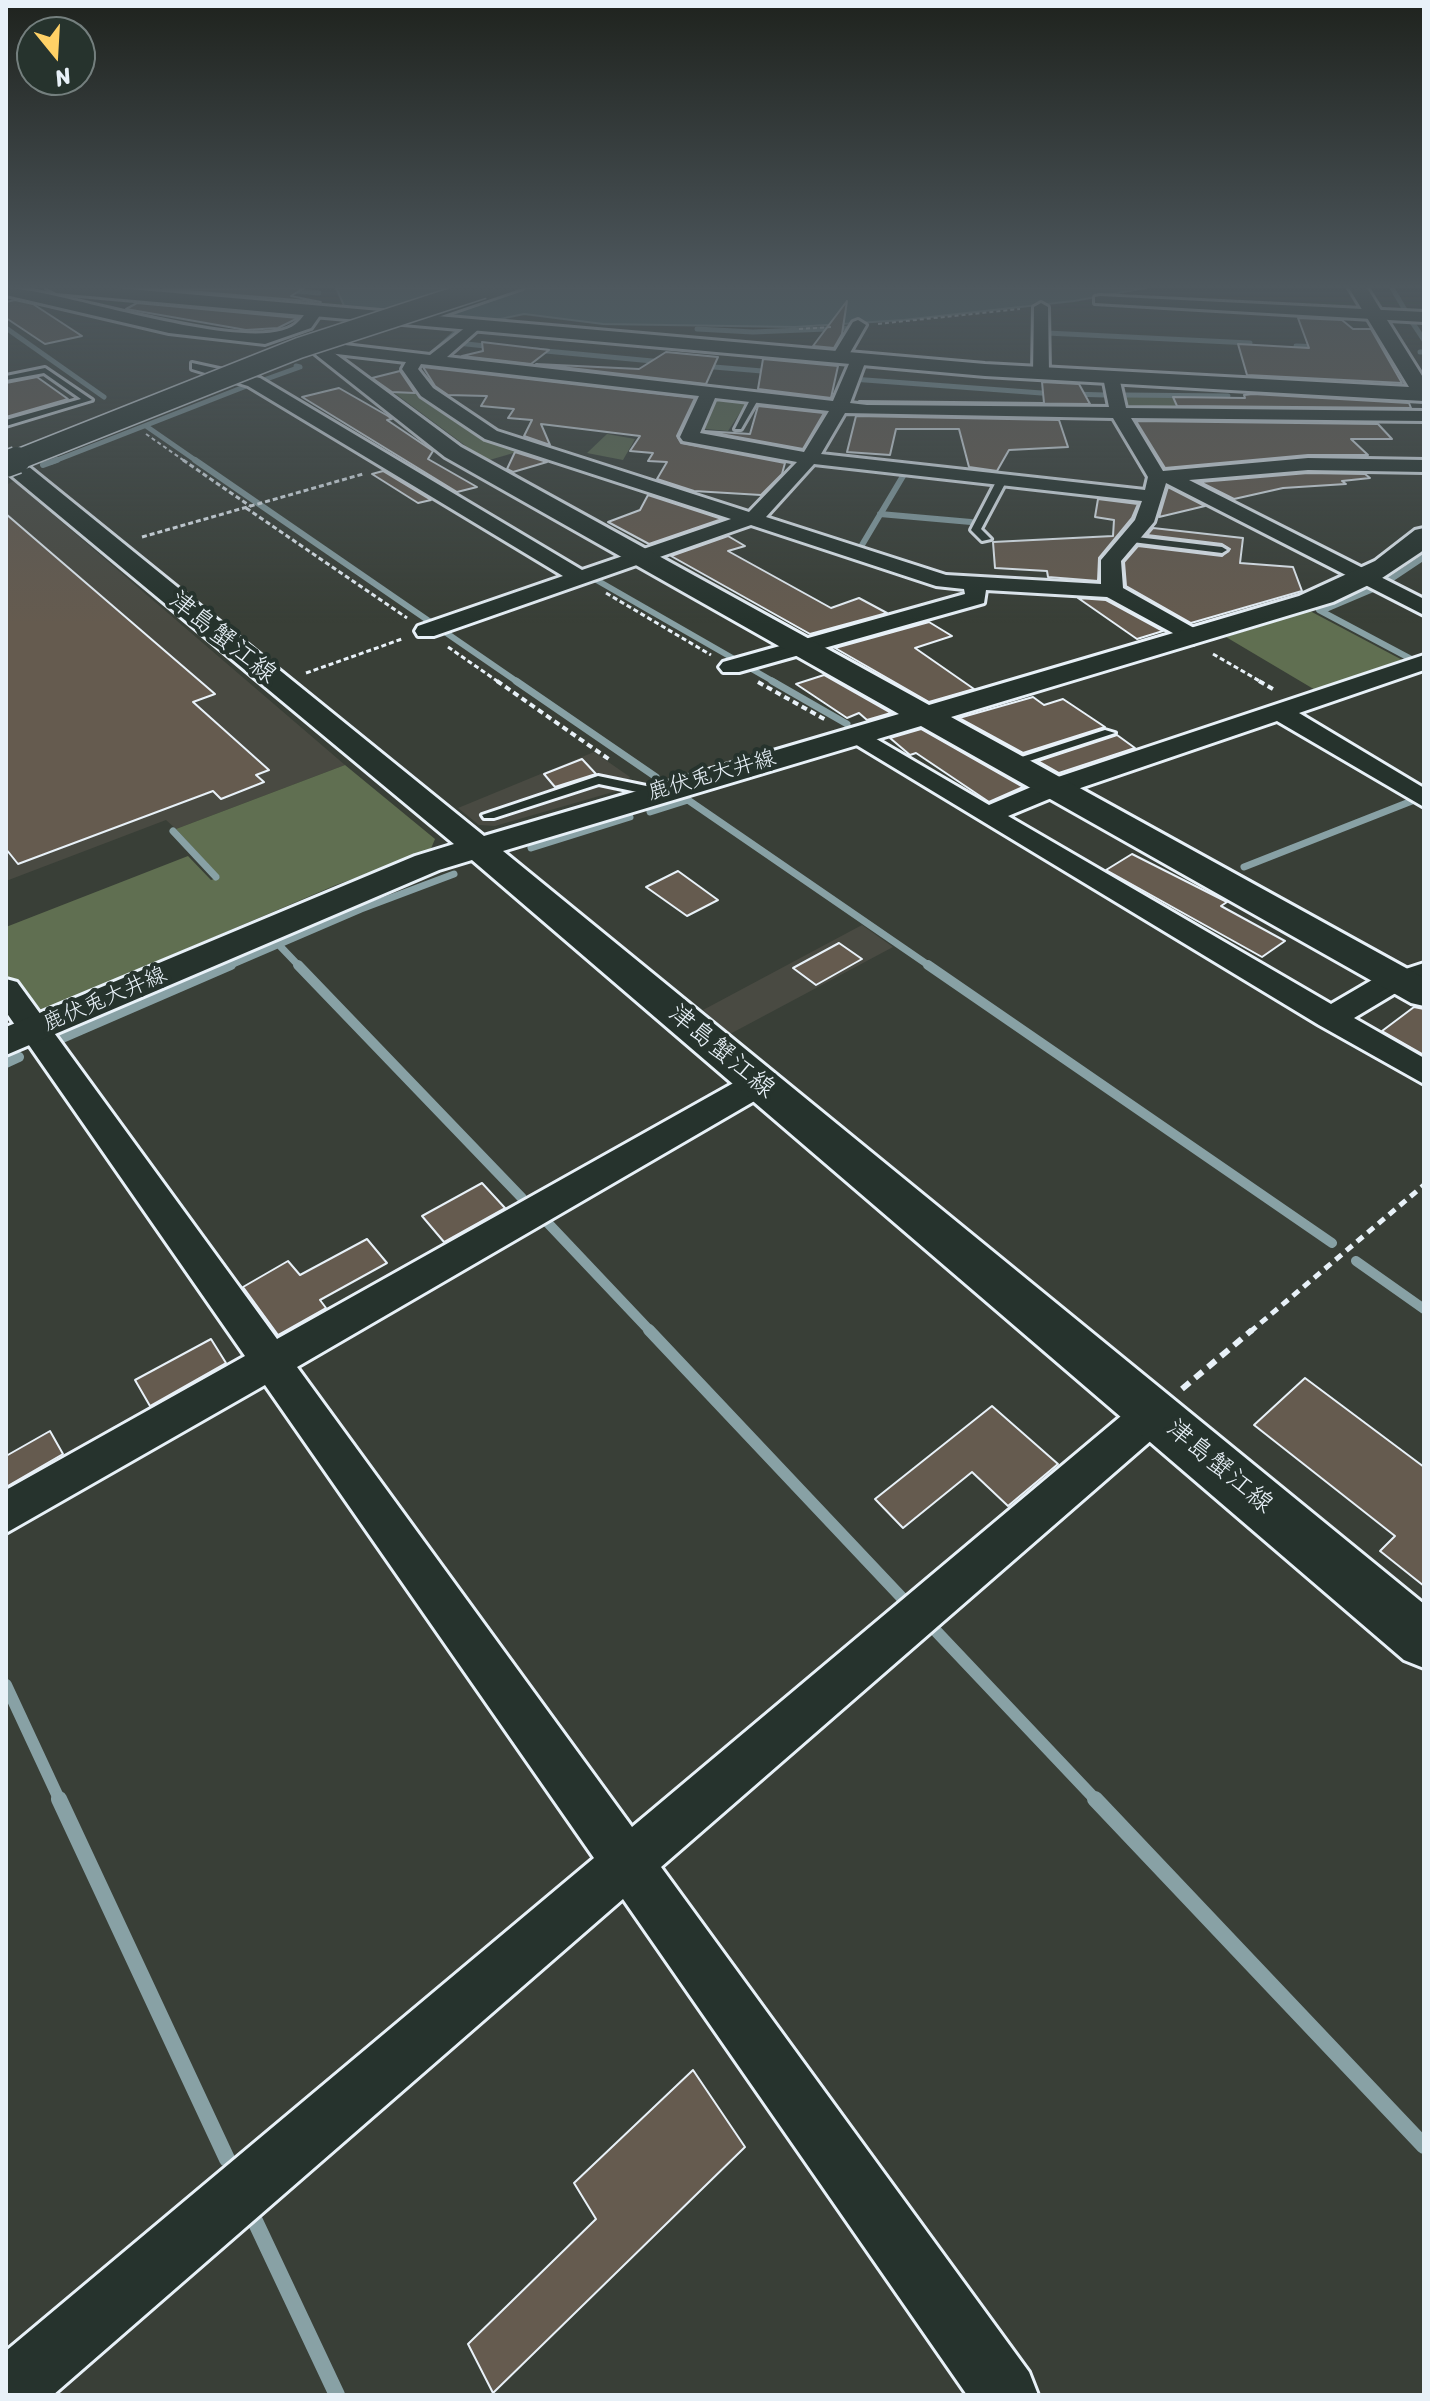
<!DOCTYPE html>
<meta charset="utf-8">
<style>
body{margin:0}
#map{position:relative;width:1430px;height:2401px;overflow:hidden;background:#393f37;font-family:Sriracha,sans-serif}
canvas{display:block}
.frame{position:absolute;inset:0;border:8px solid #e8f1f8;pointer-events:none}
.north{position:absolute;left:16px;top:16px;width:80px;height:80px;box-sizing:border-box;background:#26332d;border:2px solid #747f7e;border-radius:50%;rotate:162deg;font-size:22px;font-weight:700;line-height:32px;text-align:center;color:#e8f1f8}
.north::after{content:'';display:block;margin:auto;width:28px;height:36px;background:#ffd166;clip-path:polygon(50% 0,100% 100%,50% 72%,0 100%)}
</style>
<div id="map">
<canvas width="1430" height="2401"></canvas>
<div class="frame"></div>
<div class="north">N</div>
</div>
<script>
const g = document.querySelector('canvas').getContext('2d');
g.lineJoin = 'round';
function fill(path, color) {
  g.fillStyle = color;
  g.fill(path, 'evenodd');
}
function trace(path, color, width, dash) {
  g.strokeStyle = color;
  g.lineWidth = width;
  g.lineCap = dash ? 'butt' : 'round';
  g.setLineDash(dash || []);
  g.stroke(path);
}
function write(font, color, halo, rows, align = 'center') {
  g.font = font + ' Sriracha,"Klee One",sans-serif';
  g.lineWidth = 8;
  g.setLineDash([]);
  g.textBaseline = 'middle';
  g.strokeStyle = halo;
  g.fillStyle = color;
  for (const [text, x, y, turn = 0] of rows) {
    g.save();
    g.translate(x, y);
    g.rotate((+turn || 0) * Math.PI / 180);
    g.textAlign = isNaN(turn) ? turn : align;
    if (halo) g.strokeText(text, 0, 0);
    g.fillText(text, 0, 0);
    g.restore();
  }
}
const built = new Path2D(`
 M 14,481 L 345,765 L 176,829 L 166,820 L 6,881 L 6,485 Z
 M 594,752 L 630,777 L 620,790 L 495,826 L 479,825 L 458,808 Z
 M 862,925 L 893,947 L 730,1034 L 703,1010 Z`);
const green = new Path2D(`
 M 407,374 L 425,393 L 527,449 L 486,461 L 377,380 Z
 M 1121,395 L 1171,395 L 1178,409 L 1128,409 L 1122,408 Z
 M 715,396 L 747,402 L 728,431 L 696,428 Z
 M 607,434 L 635,439 L 623,460 L 587,453 Z
 M 1310,611 L 1408,663 L 1322,694 L 1226,637 Z
 M 345,765 L 435,839 L 430,851 L 336,885 L 36,1013 L 6,974 L 6,927 L 188,856 L 211,880 L 220,877 L 176,829 Z`);
const water = new Path2D(`
 M 336,288 L 1146,288 L 1074,301 L 904,320 L 795,327 L 603,324 L 524,314 L 491,321 L 346,310 Z`);
const streamFar5 = new Path2D(`
 M 259,288 L 319,293
 M 1392,288 L 1408,315
 M 1410,319 L 1424,340
 M 6,328 L 104,397
 M 697,329 L 753,332 L 851,328
 M 1047,333 L 1250,343
 M 457,343 L 495,347
 M 1296,346 L 1322,347
 M 535,350 L 663,362
 M 1420,352 L 1424,352
 M 428,357 L 461,328
 M 702,366 L 774,372
 M 852,379 L 1055,394
 M 261,381 L 300,367 L 296,366
 M 1071,394 L 1105,395
 M 1126,395 L 1228,396
 M 146,426 L 198,462
 M 367,442 L 400,462
 M 52,462 L 249,385`);
const streamFar4 = new Path2D(`
 M 195,460 L 519,683
 M 396,460 L 422,475
 M 43,465 L 57,460
 M 880,514 L 971,522
 M 862,545 L 906,471
 M 586,574 L 776,683
 M 1385,583 L 1424,557
 M 1319,610 L 1413,660
 M 1321,611 L 1373,589`);
const streamFar3 = new Path2D(`
 M 516,681 L 656,777
 M 772,681 L 847,724
 M 650,812 L 688,800 L 931,967
 M 173,831 L 216,877
 M 531,848 L 630,817
 M 1244,867 L 1417,799
 M 279,945 L 300,967
 M 226,967 L 361,909 L 454,874`);
const streamFar2 = new Path2D(`
 M 298,965 L 522,1198
 M 928,965 L 1332,1243
 M 60,1039 L 231,965
 M 6,1063 L 19,1057
 M 545,1220 L 651,1332
 M 1356,1261 L 1424,1309`);
const streamFar1 = new Path2D(`
 M 649,1330 L 903,1599
 M 937,1632 L 1097,1801
 M 6,1685 L 60,1801`);
const stream = new Path2D(`
 M 59,1799 L 227,2159
 M 1095,1799 L 1424,2146
 M 255,2221 L 337,2395`);
const building = new Path2D(`
 M 304,288 L 291,296 L 321,302 L 163,289 Z
 M 15,300 L 33,304 L 82,336 L 45,344 L 6,318 L 6,302 Z
 M 847,301 L 842,334 L 834,348 L 813,346 Z
 M 137,303 L 298,318 L 278,328 L 246,330 L 126,309 Z
 M 1298,318 L 1342,320 L 1353,329 L 1371,329 L 1402,383 L 1247,375 L 1238,344 L 1309,348 Z
 M 482,342 L 549,350 L 531,364 L 462,356 L 483,351 Z
 M 666,352 L 718,357 L 706,384 L 536,364 L 639,369 Z
 M 763,359 L 838,366 L 831,398 L 758,389 Z
 M 423,367 L 695,398 L 677,436 L 681,443 L 785,463 L 782,474 L 761,495 L 694,491 L 657,479 L 667,462 L 648,461 L 653,453 L 630,451 L 640,436 L 541,424 L 550,445 L 524,436 L 532,420 L 508,418 L 514,409 L 481,406 L 487,396 L 448,395 L 435,386 Z
 M 400,371 L 415,393 L 392,392 L 372,378 Z
 M 37,377 L 68,399 L 6,417 L 6,383 Z
 M 1042,382 L 1079,384 L 1090,404 L 867,402 L 859,401 L 1044,403 Z
 M 339,388 L 388,416 L 392,419 L 387,420 L 433,451 L 428,459 L 477,487 L 457,492 L 302,397 Z
 M 1253,394 L 1409,403 L 1411,408 L 1177,406 L 1173,397 L 1245,398 L 1244,395 Z
 M 758,406 L 824,413 L 803,449 L 704,431 L 750,434 Z
 M 856,416 L 1059,420 L 1068,447 L 1009,450 L 997,471 L 969,467 L 959,429 L 896,429 L 890,455 L 847,452 Z
 M 1136,421 L 1378,424 L 1392,439 L 1351,439 L 1368,455 L 1308,455 L 1165,468 Z
 M 515,452 L 547,462 L 513,472 L 507,469 Z
 M 383,471 L 431,500 L 418,503 L 372,474 Z
 M 1308,473 L 1365,474 L 1370,478 L 1342,481 L 1346,484 L 1283,488 L 1234,499 L 1200,482 Z
 M 1168,487 L 1205,506 L 1159,517 Z
 M 648,495 L 722,519 L 649,544 L 608,522 L 640,510 Z
 M 1098,499 L 1138,504 L 1132,518 L 1099,558 L 1098,581 L 1048,577 L 1047,571 L 995,568 L 993,542 L 1113,536 L 1114,520 L 1095,517 Z
 M 6,514 L 215,694 L 193,702 L 269,770 L 256,775 L 264,782 L 221,799 L 213,791 L 18,864 L 6,849 Z
 M 1153,528 L 1243,538 L 1240,563 L 1293,567 L 1302,591 L 1191,623 L 1126,586 L 1124,562 L 1138,546 L 1222,556 L 1230,549 L 1222,544 L 1147,535 Z
 M 728,536 L 745,546 L 728,551 L 831,608 L 859,598 L 887,613 L 810,634 L 671,556 Z
 M 1078,598 L 1106,600 L 1163,631 L 1137,639 Z
 M 929,622 L 952,636 L 915,648 L 974,689 L 929,702 L 835,648 Z
 M 824,675 L 891,713 L 867,720 L 859,713 L 847,718 L 796,684 Z
 M 1033,697 L 1044,705 L 1063,699 L 1105,727 L 1023,753 L 959,718 Z
 M 921,729 L 1023,787 L 989,802 L 916,753 L 910,755 L 890,738 Z
 M 1117,735 L 1135,748 L 1059,773 L 1038,761 Z
 M 582,759 L 596,774 L 555,787 L 544,774 Z
 M 1132,854 L 1227,902 L 1221,906 L 1285,941 L 1262,957 L 1106,870 Z
 M 678,871 L 718,900 L 687,916 L 646,887 Z
 M 839,943 L 862,959 L 816,985 L 793,968 Z
 M 1414,1007 L 1424,1009 L 1424,1055 L 1382,1031 Z
 M 482,1183 L 505,1208 L 444,1242 L 422,1216 Z
 M 367,1239 L 387,1263 L 320,1300 L 326,1308 L 278,1335 L 243,1287 L 288,1261 L 300,1275 Z
 M 211,1339 L 226,1363 L 150,1406 L 135,1380 Z
 M 1305,1378 L 1424,1467 L 1424,1586 L 1380,1551 L 1395,1536 L 1254,1425 Z
 M 992,1406 L 1058,1464 L 1008,1506 L 972,1472 L 903,1528 L 875,1499 Z
 M 50,1431 L 63,1454 L 6,1487 L 6,1456 Z
 M 693,2070 L 745,2147 L 493,2393 L 468,2344 L 596,2219 L 574,2183 Z`);
const pathFar4 = new Path2D(`
 M 878,324 L 1020,309
 M 799,329 L 833,327
 M 146,434 L 186,462`);
const pathFar3 = new Path2D(`
 M 183,460 L 250,506
 M 246,508 L 407,618
 M 142,537 L 363,474
 M 606,593 L 711,655
 M 448,647 L 500,683
 M 1213,654 L 1263,683
 M 306,673 L 402,639`);
const pathFar2 = new Path2D(`
 M 497,681 L 610,760
 M 1259,681 L 1273,689
 M 758,682 L 826,720`);
const pathFar1 = new Path2D(`
 M 1250,1332 L 1424,1185`);
const path = new Path2D(`
 M 1182,1389 L 1252,1330`);
const lane = new Path2D(`
 M 45,368 L 92,400 L 6,426 L 6,420 L 81,399 L 44,373 L 6,380 L 6,376 Z
 M 752,396 L 759,398 L 741,429 L 735,429 Z
 M 1002,477 L 1007,480 L 981,529 L 991,539 L 982,541 L 971,530 L 997,480 Z
 M 1128,536 L 1222,547 L 1227,550 L 1222,553 L 1124,541 L 1123,539 Z
 M 1105,730 L 1115,733 L 1014,766 L 1003,763 Z
 M 598,776 L 656,788 L 663,792 L 656,796 L 599,784 L 494,818 L 484,818 L 482,815 Z`);
const street = new Path2D(`
 M 6,288 C 58,288 264,362 299,321 C 304,316 305,312 311,308 L 323,311 L 311,328 L 265,344 L 169,333 L 6,295 Z
 M 1100,296 L 1424,312 L 1424,322 L 1095,303 L 1095,297 Z
 M 1041,303 L 1048,307 L 1049,373 L 1041,378 L 1033,373 L 1034,307 Z
 M 475,320 L 483,325 L 480,328 L 447,357 L 833,401 L 852,357 L 858,355 L 866,360 L 850,403 L 867,405 L 1109,407 L 1103,377 L 1111,372 L 1119,377 L 1126,408 L 1424,411 L 1424,421 L 1131,418 L 1163,471 L 1308,458 L 1424,460 L 1424,472 L 1308,470 L 1189,480 L 1424,599 L 1424,615 L 1166,483 L 1154,522 L 1121,561 L 1123,588 L 1201,632 L 1204,637 L 1193,644 L 1107,597 L 986,590 L 984,603 L 739,672 L 723,672 L 719,667 L 723,662 L 965,594 L 964,589 L 936,586 L 751,525 L 434,636 L 418,636 L 415,631 L 418,626 L 563,576 L 248,386 L 192,369 L 192,363 L 260,378 L 582,570 L 731,519 L 485,439 L 421,396 L 402,369 L 406,362 L 328,353 L 320,348 L 328,343 L 430,355 ZM 421,364 L 699,396 L 680,437 L 683,441 L 797,462 L 749,512 L 497,431 L 433,388 L 418,369 ZM 715,398 L 829,411 L 804,452 L 700,433 ZM 845,413 L 1113,418 L 1148,477 L 1145,490 L 821,454 ZM 814,464 L 1142,501 L 1135,520 L 1101,560 L 1101,584 L 946,575 L 766,517 Z
 M 858,320 L 866,325 L 847,358 L 833,361 L 831,358 L 853,322 Z
 M 1424,655 L 1424,670 L 1299,713 L 1424,788 L 1424,807 L 1277,721 L 1054,797 L 1008,816 L 1331,1004 L 1372,980 L 1424,963 L 1424,984 L 1394,994 L 1354,1018 L 1424,1058 L 1424,1084 L 1319,1025 L 840,735 L 852,728 L 861,730 L 989,805 L 1043,782 Z
 M 6,979 L 17,982 L 277,1339 L 746,1076 L 758,1072 L 770,1076 L 775,1084 L 770,1092 L 297,1367 L 632,1827 L 1139,1401 L 1154,1395 L 1169,1401 L 1175,1413 L 1169,1425 L 661,1867 L 1029,2372 L 1038,2395 L 967,2395 L 623,1899 L 53,2395 L 6,2395 L 6,2351 L 594,1858 L 265,1385 L 6,1533 L 6,1490 L 245,1356 L 6,1012 Z`);
const secondary = new Path2D(`
 M 47,288 L 118,288 L 985,364 L 1409,387 L 1349,288 L 1367,288 L 1424,379 L 1424,401 L 985,376 L 56,293 Z
 M 322,344 L 461,447 L 929,705 L 1299,596 L 1375,561 L 1415,530 L 1424,528 L 1424,549 L 1421,552 L 1379,580 L 1333,602 L 951,717 L 1424,978 L 1424,1006 L 1411,1003 L 921,726 L 503,851 L 1424,1604 L 1424,1668 L 1404,1660 L 472,860 L 439,870 L 6,1055 L 6,1027 L 415,856 L 454,844 L 7,472 L 7,462 L 23,462 L 484,836 L 899,714 L 445,457 L 315,354 L 312,350 L 315,346 Z`);
const primary = new Path2D(`
 M 495,288 L 523,288 L 438,317 L 432,318 L 423,313 Z`);
const highwayBridgeFar1 = new Path2D(`
 M 12,462 L 299,348 L 483,288`);
const highwayBridge = new Path2D(`
 M 6,464 L 17,460`);
const farStreetnames = [
 ["鹿伏兎大井線",712,776,-16],
 ["鹿伏兎大井線",105,1000,-23]
];
const streetNames = [
 ["津島蟹江線",222,638,39],
 ["津島蟹江線",721,1052,40],
 ["津島蟹江線",1219,1467,40]
];
fill(built, '#494a42');
fill(green, '#606f51');
fill(water, '#486b6e');
trace(water, '#88a1a5', 2);
trace(streamFar5, '#88a1a5', 5);
trace(streamFar4, '#88a1a5', 6);
trace(streamFar3, '#88a1a5', 7);
trace(streamFar2, '#88a1a5', 10);
trace(streamFar1, '#88a1a5', 12);
trace(stream, '#88a1a5', 16);
fill(building, '#655b4f');
trace(building, '#e8f1f8', 2);
trace(lane, '#e8f1f8', 6);
trace(street, '#e8f1f8', 6);
trace(secondary, '#e8f1f8', 6);
trace(primary, '#e8f1f8', 6);
trace(pathFar4, '#e8f1f8', 2, [4, 3]);
trace(pathFar3, '#e8f1f8', 3, [5, 3]);
trace(pathFar2, '#e8f1f8', 4, [6, 4]);
trace(pathFar1, '#e8f1f8', 5, [8, 6]);
trace(path, '#e8f1f8', 6, [10, 7]);
fill(lane, '#26332d');
fill(street, '#26332d');
fill(secondary, '#26332d');
fill(primary, '#26332d');
trace(highwayBridgeFar1, '#e8f1f8', 23, []);
trace(highwayBridge, '#e8f1f8', 29, []);
trace(highwayBridgeFar1, '#26332d', 20);
trace(highwayBridge, '#26332d', 26);
const sky = g.createLinearGradient(0, 0, 0, 624);
sky.addColorStop(0, '#1f231e');
sky.addColorStop(0.46, '#4e585e');
sky.addColorStop(1, '#4e585e00');
g.fillStyle = sky;
g.fillRect(0, 0, 1430, 624);
write('22px', '#e8f1f8', '#26332d', farStreetnames);
write('26px', '#e8f1f8', '#26332d', streetNames);
</script>
